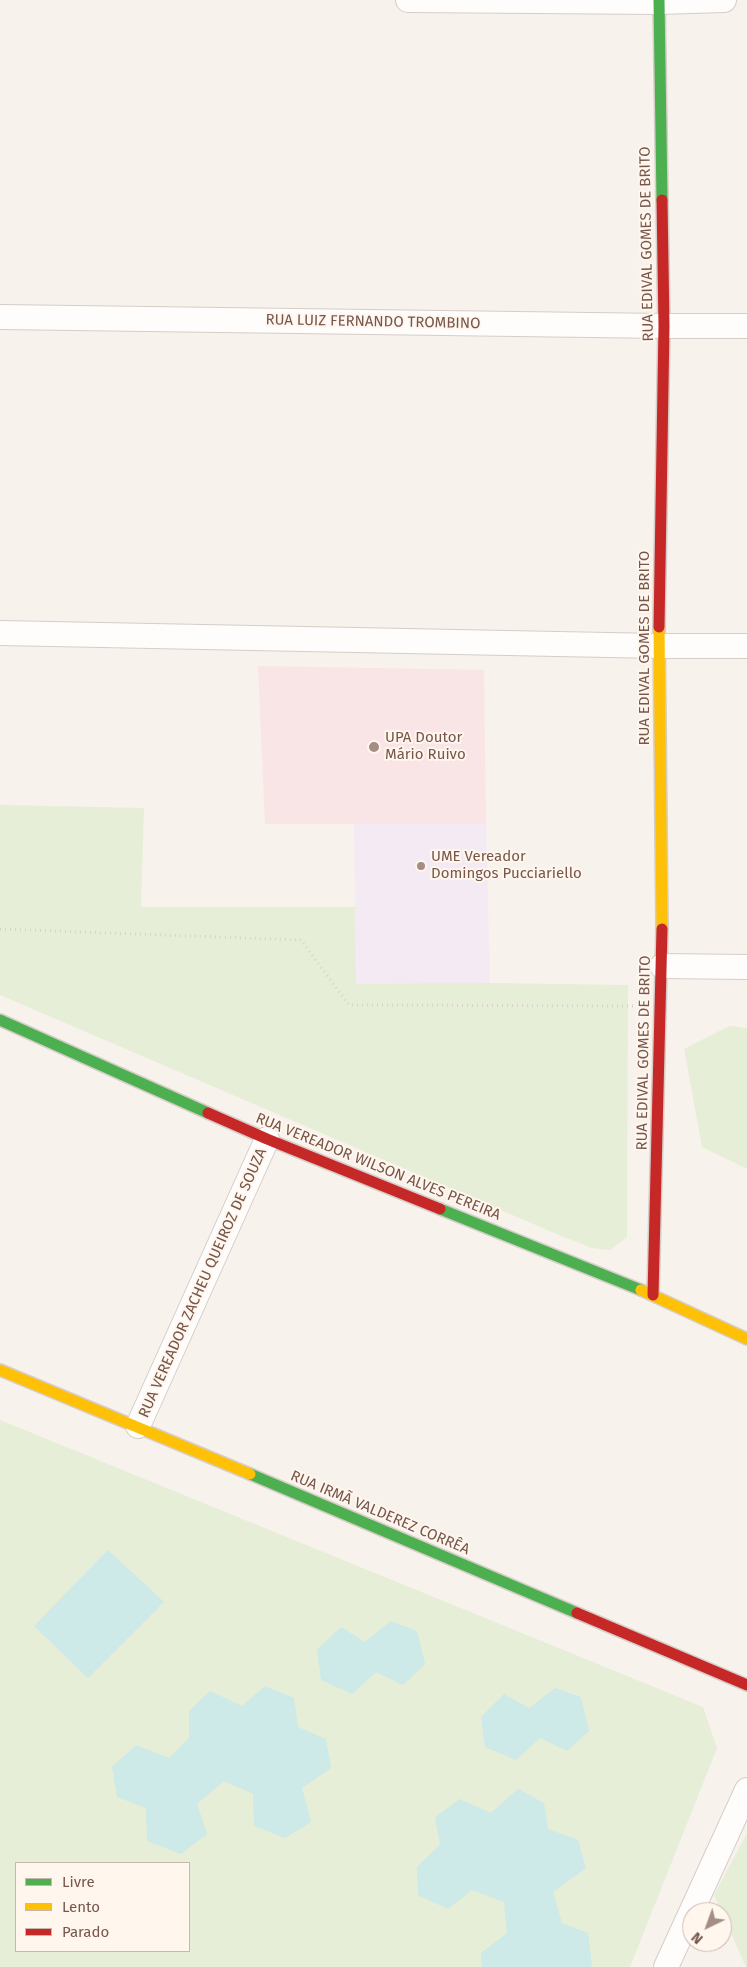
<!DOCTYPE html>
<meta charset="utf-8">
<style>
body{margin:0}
#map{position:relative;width:747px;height:1967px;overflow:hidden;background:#f7f2ec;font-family:"Fira Sans",sans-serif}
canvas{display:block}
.legend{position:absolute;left:15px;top:1862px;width:175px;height:90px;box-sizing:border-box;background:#fff6ee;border:1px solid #c9b6ad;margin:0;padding:6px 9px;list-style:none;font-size:15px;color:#77564b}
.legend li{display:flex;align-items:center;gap:10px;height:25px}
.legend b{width:25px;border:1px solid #c9b6ad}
.north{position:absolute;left:682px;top:1902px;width:50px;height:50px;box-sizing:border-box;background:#fff6ee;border:1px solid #c9b6ad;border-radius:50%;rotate:222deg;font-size:14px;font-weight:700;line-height:20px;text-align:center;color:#77564b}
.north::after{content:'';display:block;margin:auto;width:18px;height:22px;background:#a48d83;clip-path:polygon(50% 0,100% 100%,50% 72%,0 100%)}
</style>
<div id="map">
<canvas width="747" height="1967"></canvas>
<ul class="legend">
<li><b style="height:6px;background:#4caf50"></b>Livre</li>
<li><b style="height:6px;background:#ffc107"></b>Lento</li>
<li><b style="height:6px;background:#c62828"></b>Parado</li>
</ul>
<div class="north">N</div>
</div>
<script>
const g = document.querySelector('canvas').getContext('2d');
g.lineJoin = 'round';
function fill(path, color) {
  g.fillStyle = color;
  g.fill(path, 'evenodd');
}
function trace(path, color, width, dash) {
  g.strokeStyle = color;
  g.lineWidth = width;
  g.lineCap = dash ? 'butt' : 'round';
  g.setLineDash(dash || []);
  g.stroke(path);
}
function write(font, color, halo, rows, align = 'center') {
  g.font = font + ' "Fira Sans",sans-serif';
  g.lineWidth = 4;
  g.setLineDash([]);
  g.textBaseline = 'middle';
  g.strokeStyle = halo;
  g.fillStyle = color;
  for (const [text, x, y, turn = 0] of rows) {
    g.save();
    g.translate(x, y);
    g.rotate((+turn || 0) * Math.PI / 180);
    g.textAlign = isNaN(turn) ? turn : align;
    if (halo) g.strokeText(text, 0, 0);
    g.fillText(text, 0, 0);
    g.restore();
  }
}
const education = new Path2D(`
 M 354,824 L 486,824 L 490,983 L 356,985 Z`);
const medical = new Path2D(`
 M 258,666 L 484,670 L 486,824 L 265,824 Z`);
const green = new Path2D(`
 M 0,805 L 144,808 L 141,907 L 355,907 L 356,984 L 490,983 L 628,985 L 627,1237 L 610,1250 L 592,1248 L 559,1235 L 0,995 Z
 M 729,1026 L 747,1028 L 747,1169 L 702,1147 L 684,1049 Z
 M 0,1420 L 703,1707 L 717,1748 L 630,1967 L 0,1967 ZM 16,1863 L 189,1863 L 189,1951 L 16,1951 Z
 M 747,1833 L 747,1967 L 746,1967 L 714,1895 Z`);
const water = new Path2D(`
 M 108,1550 L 164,1602 L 88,1678 L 34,1626 Z
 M 391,1621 L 417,1631 L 425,1664 L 403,1685 L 376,1672 L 352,1694 L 321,1680 L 317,1650 L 341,1627 L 365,1642 Z
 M 265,1686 L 294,1698 L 298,1727 L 326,1739 L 331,1768 L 302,1788 L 311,1822 L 285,1838 L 254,1826 L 253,1794 L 224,1781 L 197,1804 L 207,1834 L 181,1854 L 147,1841 L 146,1808 L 117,1797 L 112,1767 L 136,1745 L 169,1758 L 189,1738 L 189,1711 L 210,1691 L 242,1706 Z
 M 555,1688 L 581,1697 L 589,1731 L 567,1751 L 540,1738 L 516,1760 L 485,1747 L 481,1717 L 504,1694 L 529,1708 Z
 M 518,1789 L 544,1803 L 548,1829 L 578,1840 L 586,1868 L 553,1892 L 562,1923 L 588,1933 L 592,1966 L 590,1967 L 482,1967 L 481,1953 L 507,1933 L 504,1902 L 472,1890 L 448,1909 L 418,1895 L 417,1867 L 440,1845 L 435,1817 L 460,1799 L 491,1813 Z`);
const path = new Path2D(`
 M 0,929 L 301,940 L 349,1005 L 633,1006`);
const street = new Path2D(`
 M 408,0 L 659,2 L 724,0
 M 0,317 L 664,326 L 747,326
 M 0,633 L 659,646 L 747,646
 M 662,966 L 747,967
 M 138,1426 L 267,1139
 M 666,1967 L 747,1790`);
const fast = new Path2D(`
 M 659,0 L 662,200
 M 0,1020 L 208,1113
 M 440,1209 L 641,1290
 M 250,1474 L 577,1613`);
const slow = new Path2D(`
 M 659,627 L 662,929
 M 641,1290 L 747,1339
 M 0,1370 L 250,1474`);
const jam = new Path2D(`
 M 659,627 L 664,326 L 662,200
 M 208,1113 L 267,1139 L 440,1209
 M 653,1295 L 662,929
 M 577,1613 L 747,1685`);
const markers = [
 [374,747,6,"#a48d83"],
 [421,866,5,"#a48d83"]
];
const streetNames = [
 ["RUA EDIVAL GOMES DE BRITO",647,244,-91],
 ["RUA LUIZ FERNANDO TROMBINO",373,322,1],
 ["RUA EDIVAL GOMES DE BRITO",645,648,-90],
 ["RUA EDIVAL GOMES DE BRITO",644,1053,-89],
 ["RUA VEREADOR WILSON ALVES PEREIRA",378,1167,22],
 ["RUA VEREADOR ZACHEU QUEIROZ DE SOUZA",203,1283,-66],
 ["RUA IRMÃ VALDEREZ CORRÊA",380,1513,23]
];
const poiNames = [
 ["UPA Doutor",385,738],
 ["Mário Ruivo",385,755],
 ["UME Vereador",431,857],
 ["Domingos Pucciariello",431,874]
];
fill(education, '#f3eaf3');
fill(medical, '#f9e5e6');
fill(green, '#e6eed7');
fill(water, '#cde9e8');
trace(street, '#d6cdc8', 26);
trace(fast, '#d7cdc8', 14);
trace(slow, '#d7cdc8', 14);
trace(jam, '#d7cdc8', 14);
trace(path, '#dad1cf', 3, [1, 4]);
trace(street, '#fefdfc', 24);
trace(fast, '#4caf50', 11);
trace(slow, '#ffc107', 11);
trace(jam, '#c62828', 11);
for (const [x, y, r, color] of markers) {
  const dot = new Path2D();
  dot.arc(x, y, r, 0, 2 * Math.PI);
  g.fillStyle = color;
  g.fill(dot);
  trace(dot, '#fff6ee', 2);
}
write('15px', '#77564b', '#fff6ee', streetNames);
write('15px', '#77564b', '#fff6ee', poiNames, 'left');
</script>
